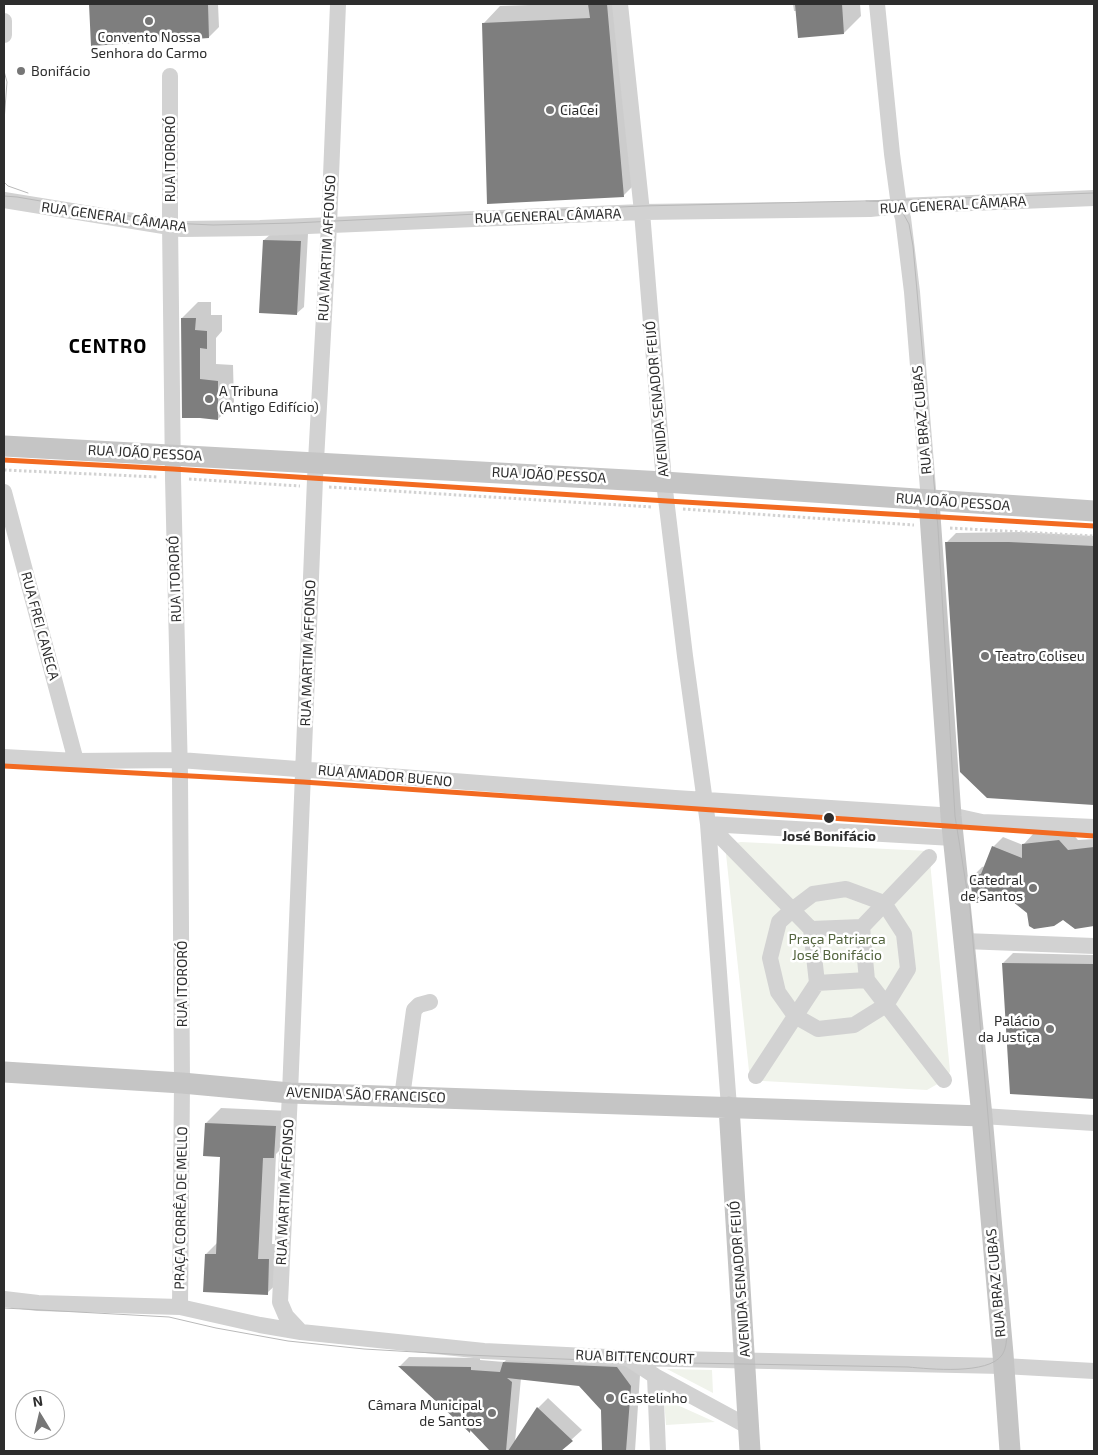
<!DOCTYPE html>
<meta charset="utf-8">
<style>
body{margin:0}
#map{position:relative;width:1098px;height:1455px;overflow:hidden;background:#fff;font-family:"Exo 2",sans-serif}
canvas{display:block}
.frame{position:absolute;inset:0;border:5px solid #2d2d2d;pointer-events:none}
.north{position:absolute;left:15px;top:1390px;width:50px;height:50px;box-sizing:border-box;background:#fff;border:1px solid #ababab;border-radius:50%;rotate:351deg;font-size:14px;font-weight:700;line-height:20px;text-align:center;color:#2d2d2d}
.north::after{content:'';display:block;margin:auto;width:18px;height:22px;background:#767676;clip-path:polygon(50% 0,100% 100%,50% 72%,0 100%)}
</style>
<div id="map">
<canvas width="1098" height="1455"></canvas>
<div class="frame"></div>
<div class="north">N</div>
</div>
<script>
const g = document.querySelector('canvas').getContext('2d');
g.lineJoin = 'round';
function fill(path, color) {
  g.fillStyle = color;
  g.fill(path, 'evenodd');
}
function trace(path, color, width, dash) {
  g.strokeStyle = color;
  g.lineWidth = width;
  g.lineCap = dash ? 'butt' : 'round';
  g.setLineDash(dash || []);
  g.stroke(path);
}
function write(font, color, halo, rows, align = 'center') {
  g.font = font + ' "Exo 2",sans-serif';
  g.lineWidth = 5;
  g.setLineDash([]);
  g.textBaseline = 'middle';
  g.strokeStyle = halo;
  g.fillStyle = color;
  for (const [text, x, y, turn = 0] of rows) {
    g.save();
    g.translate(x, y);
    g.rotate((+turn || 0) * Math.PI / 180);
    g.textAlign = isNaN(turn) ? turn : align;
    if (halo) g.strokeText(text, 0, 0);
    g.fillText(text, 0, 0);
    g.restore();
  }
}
const green = new Path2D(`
 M 741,842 L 929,851 L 950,1071 L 948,1078 L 927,1090 L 763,1081 L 749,1071 L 726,854 L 730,844 Z
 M 667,1369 L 712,1370 L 713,1393 Z
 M 664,1399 L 715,1422 L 666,1425 Z`);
const shadow = new Path2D(`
 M 90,4 L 218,4 L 219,27 L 209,37 L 92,45 Z
 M 557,4 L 625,4 L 640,179 L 623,196 L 484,23 L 500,6 Z
 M 793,4 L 860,4 L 861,16 L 844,33 L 796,11 L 794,11 Z
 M 272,233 L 308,234 L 304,307 L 296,314 L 264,240 Z
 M 198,302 L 211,302 L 211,315 L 222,315 L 222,331 L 216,338 L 216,364 L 233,365 L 234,403 L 218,419 L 200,417 L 182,318 Z
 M 1020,532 L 1094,536 L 1094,803 L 988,797 L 946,543 L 956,533 Z
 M 1069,830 L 1078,840 L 1094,839 L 1094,924 L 1075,927 L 1063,919 L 1028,912 L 1012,899 L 972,877 L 982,867 L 986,866 L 993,847 L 1003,837 L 1023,845 L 1033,834 Z
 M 1013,953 L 1094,955 L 1094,1098 L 1011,1093 L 1003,963 Z
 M 221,1108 L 290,1111 L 288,1142 L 276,1154 L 272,1244 L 283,1244 L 282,1279 L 267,1293 L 206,1254 L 217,1243 L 221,1156 L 206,1123 Z
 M 514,1352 L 627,1358 L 640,1375 L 635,1451 L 603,1451 L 602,1409 L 580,1385 L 521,1378 L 515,1442 L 538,1408 L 548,1398 L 582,1430 L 559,1451 L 492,1451 L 472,1430 L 470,1432 L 400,1366 L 409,1357 L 480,1358 L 480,1360 L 504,1362 Z`);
const building = new Path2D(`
 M 89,4 L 208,4 L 209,38 L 91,46 Z
 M 588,4 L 607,4 L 624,197 L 487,204 L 482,23 L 590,18 Z
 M 795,4 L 842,4 L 844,34 L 798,38 Z
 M 263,240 L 301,241 L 297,315 L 259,313 Z
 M 181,318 L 196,318 L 195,330 L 207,331 L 207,349 L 200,348 L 200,379 L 218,381 L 218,420 L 200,418 L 182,418 Z
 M 945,542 L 1009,542 L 1094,546 L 1094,805 L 987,798 L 960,772 Z
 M 1059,840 L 1068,850 L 1094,847 L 1094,926 L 1075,929 L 1063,920 L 1054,926 L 1034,929 L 1029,926 L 1027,913 L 1012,901 L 973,903 L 970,876 L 981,874 L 992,846 L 1022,858 L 1022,844 Z
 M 1002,963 L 1094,964 L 1094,1099 L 1010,1094 Z
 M 205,1123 L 276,1126 L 274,1158 L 263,1158 L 258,1259 L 269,1259 L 268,1295 L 203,1292 L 205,1254 L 216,1254 L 220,1157 L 203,1156 Z
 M 503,1362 L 617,1367 L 631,1386 L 626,1451 L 602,1451 L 601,1410 L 579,1386 L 507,1378 L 512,1382 L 506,1451 L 490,1451 L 470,1430 L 470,1433 L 398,1366 L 471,1367 L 471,1370 L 500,1372 Z
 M 537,1407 L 573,1441 L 561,1451 L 508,1451 Z`);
const path = new Path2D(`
 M 4,470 L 158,477
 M 189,479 L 300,486
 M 329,487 L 652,507
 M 683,509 L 914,525
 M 950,528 L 1094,536`);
const minor = new Path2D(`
 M 620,4 L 642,212 L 664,482 L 685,656 L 708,824 L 729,1107
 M 877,4 L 892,154 L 899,206 L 903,218 L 912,292 L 929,501
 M 4,21 L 4,35
 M 170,76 L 170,223 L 173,478 L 180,775 L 182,1083 L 180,1307
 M 4,200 L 182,229 L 260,228 L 642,212 L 870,209 L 899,206 L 1094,198
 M 4,492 L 76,761
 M 4,757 L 76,761 L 180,760 L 675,798 L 955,816 L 982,822 L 1094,827
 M 708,824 L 811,929 L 817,983 L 867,980 L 862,927 L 811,929
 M 708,824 L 953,838
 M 846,889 L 884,903 L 904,934 L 908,969 L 886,1005 L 854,1025 L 818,1029 L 795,1016 L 778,992 L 770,958 L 779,922 L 792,910 L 813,894 Z
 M 862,927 L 929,857
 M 964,941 L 1094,946
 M 867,980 L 944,1080
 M 756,1076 L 817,983
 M 402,1097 L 414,1010 L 419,1005 L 430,1002
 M 982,1116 L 1094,1123
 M 4,1299 L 38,1303 L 180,1307 L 260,1325 L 301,1332 L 484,1351 L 628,1358 L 1003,1366 L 1094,1371
 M 301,1332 L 286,1316 L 280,1302 L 290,1093 L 315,479 L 329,225 L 338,4
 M 628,1358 L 655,1376 L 749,1427
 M 655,1376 L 658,1451`);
const major = new Path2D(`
 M 4,446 L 664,482 L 1094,511
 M 929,501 L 951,816 L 982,1116 L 1003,1354 L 1010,1451
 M 4,1072 L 182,1083 L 290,1093 L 982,1116
 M 729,1107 L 750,1451`);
const tram = new Path2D(`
 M 4,71 L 7,82 L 4,121
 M 4,182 L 8,186 L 28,193
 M 4,196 L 17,197 L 170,223 L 213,225 L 294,223 L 641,206 L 905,200 L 1094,193
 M 4,1308 L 169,1317 L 216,1328 L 288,1341 L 364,1349 L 467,1355 L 634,1362 L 908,1367 C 930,1369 988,1375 1002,1355 C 1006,1349 1006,1343 1007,1336 L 973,942 L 970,909 L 955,816 L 938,528 L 913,246 L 909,224 L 899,206 L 890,202 L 866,201`);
const rail1 = new Path2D(`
 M 4,460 L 173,469 L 667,501 L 1094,526
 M 4,766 L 303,782 L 1094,836`);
const markers = [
 [149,21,5,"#767676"],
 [21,71,5,"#767676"],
 [550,110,5,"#767676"],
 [209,399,5,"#767676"],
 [985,656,5,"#767676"],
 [829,818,6,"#2d2d2d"],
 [1033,888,5,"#767676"],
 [1050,1029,5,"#767676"],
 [610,1398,5,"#767676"],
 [492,1413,5,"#767676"]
];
const poiNames = [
 ["Convento Nossa",149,37,"center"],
 ["Senhora do Carmo",149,53,"center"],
 ["Bonifácio",31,71],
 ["CiaCei",560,110],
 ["A Tribuna",219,391],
 ["(Antigo Edifício)",219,407],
 ["Teatro Coliseu",995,656],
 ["Catedral",1023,880,"right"],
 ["de Santos",1023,896,"right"],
 ["Palácio",1040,1021,"right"],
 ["da Justiça",1040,1037,"right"],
 ["Castelinho",620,1398],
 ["Câmara Municipal",482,1405,"right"],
 ["de Santos",482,1421,"right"]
];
const streetNames = [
 ["RUA ITORORÓ",170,159,-90],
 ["RUA GENERAL CÂMARA",953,205,-3],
 ["RUA GENERAL CÂMARA",548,216,-2],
 ["RUA GENERAL CÂMARA",114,217,8],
 ["RUA MARTIM AFFONSO",327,248,-87],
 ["AVENIDA SENADOR FEIJÓ",657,399,-95],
 ["RUA BRAZ CUBAS",922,420,-95],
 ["RUA JOÃO PESSOA",145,453,3],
 ["RUA JOÃO PESSOA",549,475,3],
 ["RUA JOÃO PESSOA",953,502,4],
 ["RUA ITORORÓ",175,579,-92],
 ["RUA FREI CANECA",40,626,75],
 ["RUA MARTIM AFFONSO",308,653,-88],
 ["RUA AMADOR BUENO",385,776,5],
 ["RUA ITORORÓ",182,984,-90],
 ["AVENIDA SÃO FRANCISCO",366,1095,2],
 ["RUA MARTIM AFFONSO",285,1192,-87],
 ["PRAÇA CORRÊA DE MELLO",181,1208,-89],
 ["AVENIDA SENADOR FEIJÓ",740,1279,-94],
 ["RUA BRAZ CUBAS",996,1283,-95],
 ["RUA BITTENCOURT",635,1357,2]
];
const stopNames = [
 ["José Bonifácio",829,836]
];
const parkNames = [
 ["Praça Patriarca",837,939],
 ["José Bonifácio",837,955]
];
const districtNames = [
 ["CENTRO",108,347]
];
fill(green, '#f0f3eb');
fill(shadow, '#0003');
fill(building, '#7e7e7e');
trace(path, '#d2d2d2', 3, [2.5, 2.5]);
trace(minor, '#d2d2d2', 16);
trace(major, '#c5c5c5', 21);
trace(tram, '#b9b9b9', 1);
trace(rail1, '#f26a21', 5);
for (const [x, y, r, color] of markers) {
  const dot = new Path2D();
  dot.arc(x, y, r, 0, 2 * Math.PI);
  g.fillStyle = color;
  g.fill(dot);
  trace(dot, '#fff', 2);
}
write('14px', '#2d2d2d', '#fff', poiNames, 'left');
write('14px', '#2d2d2d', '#fff', streetNames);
write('bold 14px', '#2d2d2d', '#fff', stopNames);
write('14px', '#53643e', '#fff', parkNames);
g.letterSpacing = '1px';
write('bold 19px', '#000', '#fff', districtNames);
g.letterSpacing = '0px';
</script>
